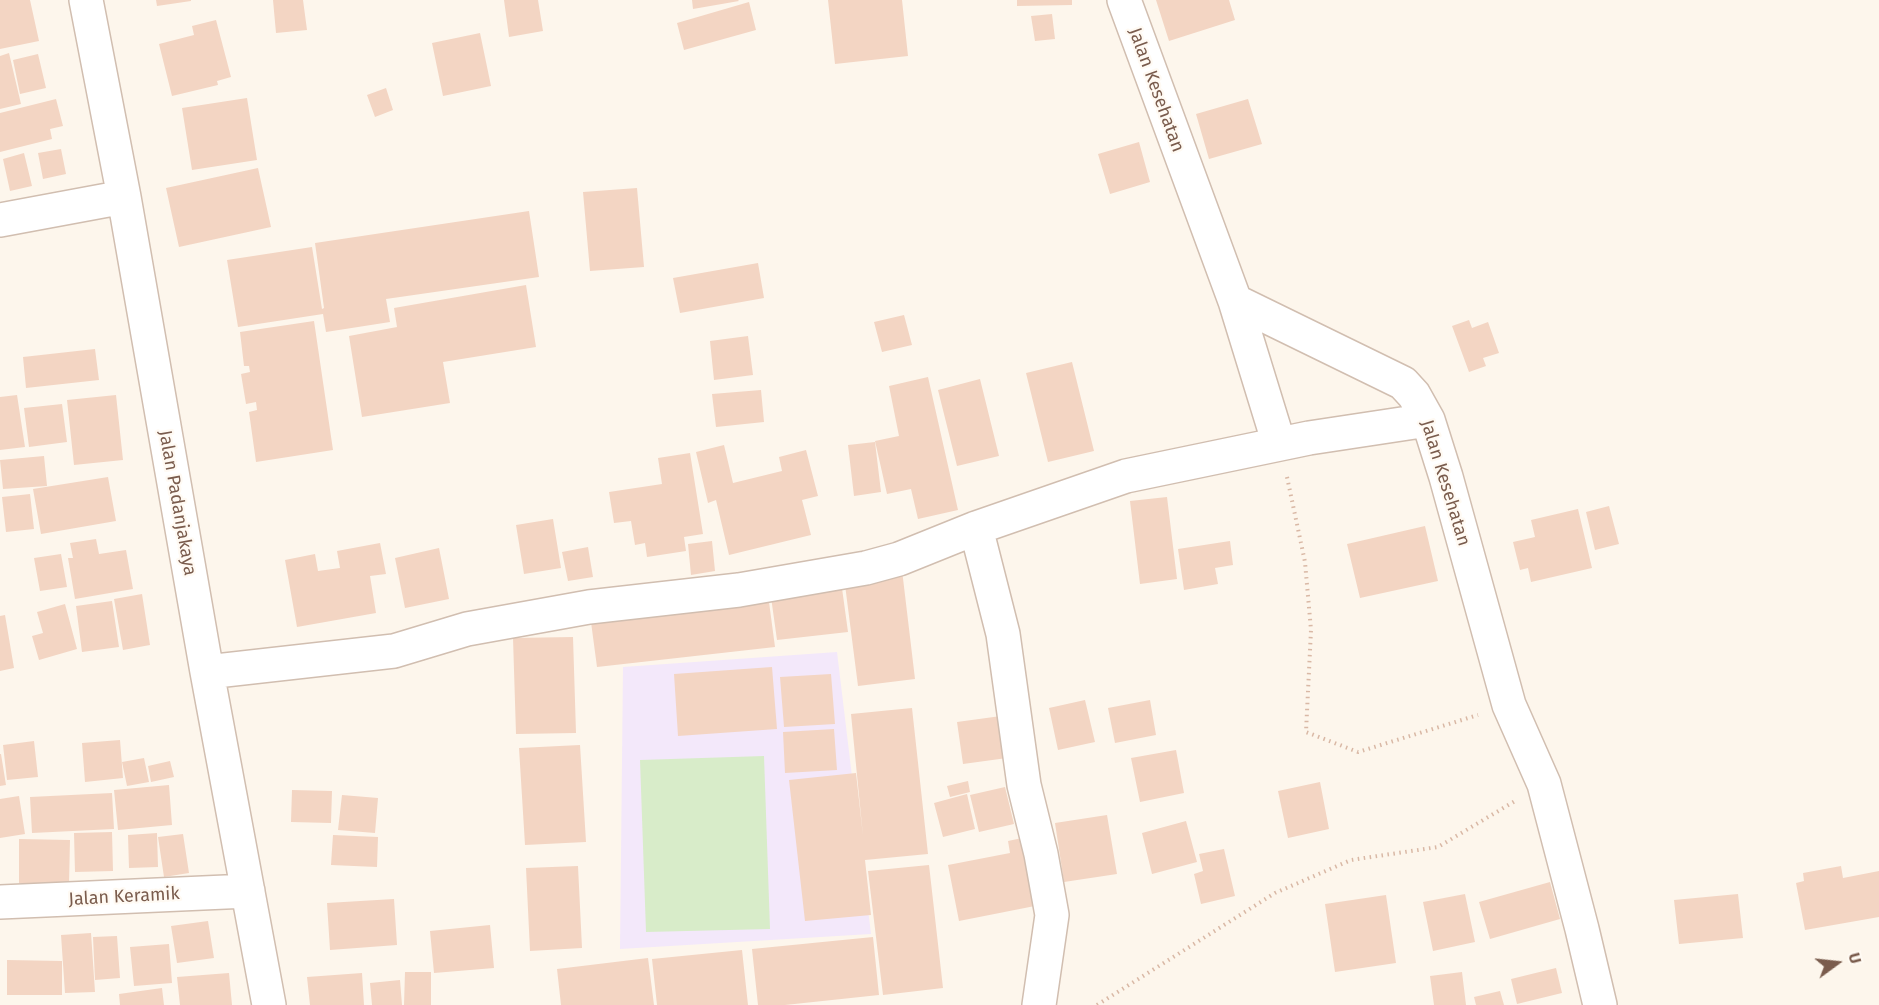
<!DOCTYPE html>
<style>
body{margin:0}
#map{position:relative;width:1879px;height:1005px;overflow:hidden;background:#fdf6ec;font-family:"Fira Sans",sans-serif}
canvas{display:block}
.north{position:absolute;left:1807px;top:933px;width:60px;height:60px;-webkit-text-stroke:4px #fffaf3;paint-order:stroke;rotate:75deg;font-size:16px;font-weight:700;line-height:24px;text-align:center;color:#7a5c4d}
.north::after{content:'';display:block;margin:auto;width:21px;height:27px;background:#7a5c4d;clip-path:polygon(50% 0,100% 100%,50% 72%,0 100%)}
</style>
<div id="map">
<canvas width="1879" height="1005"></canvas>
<div class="north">U</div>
</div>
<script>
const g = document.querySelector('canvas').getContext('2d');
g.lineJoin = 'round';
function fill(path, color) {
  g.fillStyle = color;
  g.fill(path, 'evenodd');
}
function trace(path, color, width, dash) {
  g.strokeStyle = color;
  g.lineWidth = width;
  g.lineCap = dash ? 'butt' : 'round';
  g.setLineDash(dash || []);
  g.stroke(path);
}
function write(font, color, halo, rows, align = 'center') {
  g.font = font + ' "Fira Sans",sans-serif';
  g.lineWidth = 4.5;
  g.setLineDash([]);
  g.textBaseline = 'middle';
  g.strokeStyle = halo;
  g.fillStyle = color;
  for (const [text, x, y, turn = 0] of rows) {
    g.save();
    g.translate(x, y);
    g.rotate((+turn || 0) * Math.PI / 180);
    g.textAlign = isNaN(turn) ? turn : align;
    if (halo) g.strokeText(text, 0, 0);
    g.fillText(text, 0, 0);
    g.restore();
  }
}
const education = new Path2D(`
 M 837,652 L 871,934 L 620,949 L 623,667 Z`);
const green = new Path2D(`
 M 764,756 L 770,929 L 646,932 L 640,760 Z`);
const building = new Path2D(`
 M 0,0 L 30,0 L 39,41 L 0,49 Z
 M 156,0 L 191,0 L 191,1 L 157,6 Z
 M 273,0 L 303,0 L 307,30 L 276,33 Z
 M 504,0 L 538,0 L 543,31 L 509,37 Z
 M 692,0 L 738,0 L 739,1 L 693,9 Z
 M 828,0 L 902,0 L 908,56 L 835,64 Z
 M 1017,0 L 1072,0 L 1072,5 L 1017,6 Z
 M 1156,0 L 1229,0 L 1235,20 L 1169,41 Z
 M 749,2 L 756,30 L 684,50 L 677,23 Z
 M 1052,14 L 1055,39 L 1035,41 L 1031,16 Z
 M 216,20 L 231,77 L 217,81 L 218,85 L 172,96 L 159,44 L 194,35 L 192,26 Z
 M 480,33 L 491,86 L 443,96 L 432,43 Z
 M 9,53 L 21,104 L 0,109 L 0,56 Z
 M 38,54 L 46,88 L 20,94 L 13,60 Z
 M 386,88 L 393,110 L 375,117 L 367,95 Z
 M 247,98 L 257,160 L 192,170 L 182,108 Z
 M 56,99 L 63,126 L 50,129 L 52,139 L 0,152 L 0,113 Z
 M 1248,99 L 1262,144 L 1209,159 L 1196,114 Z
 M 1139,142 L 1150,182 L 1110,194 L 1098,154 Z
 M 61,149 L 66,174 L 43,179 L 38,153 Z
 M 24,153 L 32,186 L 10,191 L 3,159 Z
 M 258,168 L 271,227 L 179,247 L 166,188 Z
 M 637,188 L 644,267 L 590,271 L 583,192 Z
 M 529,211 L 539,277 L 386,299 L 390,322 L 326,332 L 323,314 L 238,327 L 227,260 L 312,247 L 322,309 L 324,308 L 315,243 Z
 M 758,263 L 764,298 L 680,313 L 673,278 Z
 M 526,285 L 536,347 L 443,362 L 450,403 L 362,417 L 349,336 L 397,327 L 394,308 Z
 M 904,315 L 912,345 L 882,352 L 874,322 Z
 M 1469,320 L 1472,328 L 1488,322 L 1499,353 L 1483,358 L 1486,366 L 1469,372 L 1452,326 Z
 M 314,321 L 333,450 L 256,462 L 249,412 L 257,410 L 256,402 L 246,404 L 241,374 L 250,372 L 249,366 L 244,366 L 240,332 Z
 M 748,336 L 753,375 L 714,380 L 710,341 Z
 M 95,349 L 99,380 L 26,388 L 23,357 Z
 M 1072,362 L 1094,451 L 1048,462 L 1026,373 Z
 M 928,377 L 958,510 L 918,519 L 911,489 L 887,494 L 875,441 L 899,436 L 889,386 Z
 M 980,379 L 999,456 L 957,466 L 938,390 Z
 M 761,390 L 764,422 L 716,427 L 712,394 Z
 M 17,395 L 25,447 L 0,450 L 0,397 Z
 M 116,395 L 123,460 L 74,465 L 67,400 Z
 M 62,404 L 67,442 L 29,447 L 24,408 Z
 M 875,442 L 881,492 L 854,496 L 848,445 Z
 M 724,445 L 733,483 L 782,471 L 779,457 L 806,450 L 818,496 L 802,500 L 811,535 L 729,555 L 716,500 L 708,503 L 696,452 Z
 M 690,453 L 703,534 L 684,537 L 686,551 L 647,557 L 645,543 L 635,545 L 631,521 L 614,523 L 609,492 L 662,484 L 658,458 Z
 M 44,456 L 47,486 L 3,489 L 0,460 Z
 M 108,477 L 116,521 L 41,534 L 33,489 Z
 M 30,494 L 34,529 L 6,532 L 2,497 Z
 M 1167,497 L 1177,579 L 1140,584 L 1130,501 Z
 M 1609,506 L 1619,544 L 1595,550 L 1586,512 Z
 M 1578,509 L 1592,568 L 1531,582 L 1528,568 L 1520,570 L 1513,542 L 1535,537 L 1531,520 Z
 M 553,519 L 561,568 L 524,574 L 516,525 Z
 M 1425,526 L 1438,581 L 1360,598 L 1347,544 Z
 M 96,539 L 99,554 L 126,550 L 133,589 L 75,599 L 68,558 L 73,558 L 70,543 Z
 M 712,541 L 715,571 L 691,575 L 688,544 Z
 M 1230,541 L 1233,565 L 1215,568 L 1218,584 L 1184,590 L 1178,549 Z
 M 380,543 L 386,574 L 370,576 L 376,613 L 297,627 L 285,560 L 315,554 L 318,571 L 340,568 L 337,551 Z
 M 588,547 L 593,577 L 568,581 L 562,552 Z
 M 439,548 L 449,599 L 405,608 L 395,558 Z
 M 61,554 L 67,587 L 40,591 L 34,558 Z
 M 902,570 L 915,679 L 858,686 L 844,577 Z
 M 841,581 L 848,632 L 777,640 L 770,590 Z
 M 767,587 L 775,647 L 597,667 L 589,607 Z
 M 142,594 L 150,645 L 123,650 L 114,599 Z
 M 112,601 L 119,647 L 82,652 L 76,606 Z
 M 65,604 L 77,649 L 39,660 L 32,636 L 43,633 L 37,612 Z
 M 5,615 L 14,668 L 0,671 L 0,616 Z
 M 573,637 L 576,733 L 516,734 L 513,638 Z
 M 772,667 L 777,729 L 678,736 L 674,674 Z
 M 831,674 L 835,724 L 784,727 L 780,677 Z
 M 1085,700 L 1095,742 L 1058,750 L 1049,708 Z
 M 1150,700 L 1156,735 L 1115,743 L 1108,708 Z
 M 912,708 L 928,854 L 865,860 L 871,915 L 805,921 L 789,780 L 856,773 L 863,836 L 851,714 Z
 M 1001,716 L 1007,758 L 963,764 L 957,722 Z
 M 834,729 L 837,770 L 785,773 L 783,732 Z
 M 120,740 L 123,778 L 85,782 L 82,743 Z
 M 34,741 L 38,777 L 7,780 L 3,745 Z
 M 580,745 L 586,842 L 525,845 L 519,748 Z
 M 1176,750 L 1184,793 L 1140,802 L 1131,758 Z
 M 0,754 L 1,754 L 6,785 L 0,786 Z
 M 144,758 L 149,782 L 127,786 L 122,762 Z
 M 170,761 L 174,777 L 151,782 L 148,766 Z
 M 968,781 L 970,792 L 950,797 L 947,786 Z
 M 1320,782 L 1329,829 L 1288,838 L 1278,791 Z
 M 169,785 L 172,825 L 118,830 L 114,790 Z
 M 1005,787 L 1014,824 L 979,832 L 970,795 Z
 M 292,790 L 332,791 L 331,823 L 291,822 Z
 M 112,793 L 114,829 L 32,833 L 30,797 Z
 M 967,794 L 975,829 L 943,837 L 934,803 Z
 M 342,795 L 378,798 L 375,833 L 338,830 Z
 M 19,796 L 25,834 L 0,838 L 0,799 Z
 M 1107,815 L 1117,874 L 1064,882 L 1055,823 Z
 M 1186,821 L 1197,862 L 1152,874 L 1142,833 Z
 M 112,832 L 113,871 L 75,872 L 74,833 Z
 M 157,833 L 158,867 L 129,868 L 128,835 Z
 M 183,834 L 189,873 L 164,877 L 158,837 Z
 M 333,835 L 378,837 L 377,867 L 331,865 Z
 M 1036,835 L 1050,903 L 959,921 L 948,865 L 1010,853 L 1008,841 Z
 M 19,839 L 70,840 L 69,884 L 19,883 Z
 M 1224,849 L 1235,896 L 1201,904 L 1194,874 L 1203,871 L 1199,854 Z
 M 929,865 L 943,988 L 883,995 L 868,871 Z
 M 578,866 L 582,948 L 530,951 L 526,868 Z
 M 1841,866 L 1843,878 L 1879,871 L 1879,917 L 1805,930 L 1796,883 L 1804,881 L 1803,873 Z
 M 1550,882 L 1560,919 L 1490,939 L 1479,902 Z
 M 1465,894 L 1475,942 L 1433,951 L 1423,902 Z
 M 1738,894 L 1743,938 L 1679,944 L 1674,900 Z
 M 1386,895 L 1396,963 L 1335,972 L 1325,904 Z
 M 394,899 L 397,945 L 330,950 L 327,903 Z
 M 208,921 L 214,958 L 177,963 L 171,926 Z
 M 490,925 L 494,968 L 434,973 L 430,931 Z
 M 91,933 L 95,992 L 65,993 L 61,935 Z
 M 117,936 L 120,978 L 95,980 L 93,937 Z
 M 873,937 L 879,995 L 785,1005 L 758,1005 L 752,949 Z
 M 169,944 L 172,983 L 134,986 L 130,947 Z
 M 742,950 L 748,1005 L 657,1005 L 652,959 Z
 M 648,958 L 654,1005 L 561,1005 L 557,969 Z
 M 7,960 L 62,961 L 62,995 L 7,995 Z
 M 1556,968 L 1562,993 L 1517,1004 L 1511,979 Z
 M 405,972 L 431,972 L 431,1005 L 404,1005 Z
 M 1462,972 L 1466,1005 L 1434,1005 L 1430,976 Z
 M 229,973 L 232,1005 L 180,1005 L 177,977 Z
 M 362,973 L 364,1005 L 310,1005 L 307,977 Z
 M 400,980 L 402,1005 L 372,1005 L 370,983 Z
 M 162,988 L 164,1005 L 120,1005 L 119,994 Z
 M 1500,991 L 1504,1005 L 1476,1005 L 1474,997 Z`);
const path = new Path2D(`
 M 1287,477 L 1305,562 L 1311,630 L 1306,732 L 1358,752 L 1478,715
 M 1097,1005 L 1275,893 L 1351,860 L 1438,847 L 1515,801`);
const minor = new Path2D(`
 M 86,0 L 124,197 L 207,672 L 269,1005
 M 1124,0 L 1235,301 L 1279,444
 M 0,220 L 124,197
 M 1235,301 L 1403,383 L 1414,395 L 1428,420 L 1446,477 L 1509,705 L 1544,784 L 1582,929 L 1600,1005
 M 976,528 L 1003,634 L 1024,785 L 1041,854 L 1052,915 L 1039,1005
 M 207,672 L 394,651 L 467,629 L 589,607 L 739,590 L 866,568 L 899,559 L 976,528 L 1126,476 L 1309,438 L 1428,420
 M 0,902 L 248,891`);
const streetNames = [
 ["Jalan Kesehatan",1156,90,70],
 ["Jalan Kesehatan",1445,483,73],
 ["Jalan Padanjakaya",177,503,80],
 ["Jalan Keramik",124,897,-3]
];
fill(education, '#f3e8fa');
fill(green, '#d8ecc9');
fill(building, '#f3d5c3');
trace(minor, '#d1beb0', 36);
trace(path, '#d9b8a5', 4, [1.5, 4.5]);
trace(minor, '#fff', 33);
write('18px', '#7a5c4d', '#fffaf3', streetNames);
</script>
